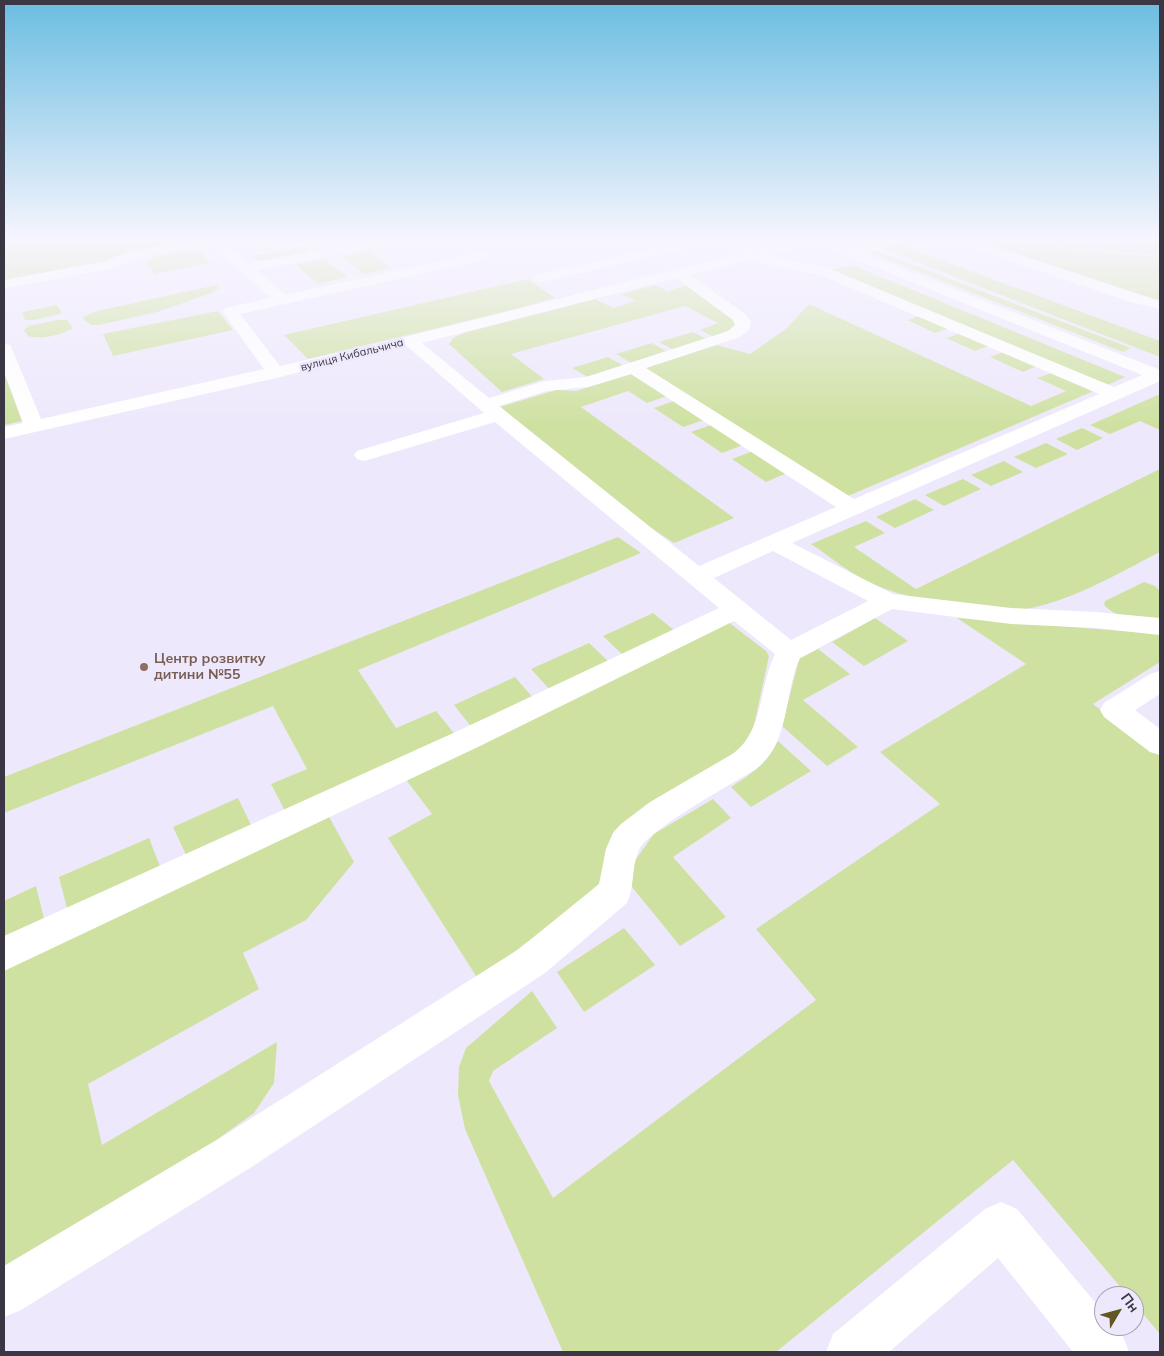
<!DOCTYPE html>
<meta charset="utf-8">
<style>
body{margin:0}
#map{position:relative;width:1164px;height:1356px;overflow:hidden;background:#eee8fc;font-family:Mulish,sans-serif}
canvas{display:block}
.frame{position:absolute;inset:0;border:5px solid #3a3643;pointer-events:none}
.north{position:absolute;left:1094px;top:1286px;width:50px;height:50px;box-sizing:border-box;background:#eee8fc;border:1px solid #a6a1b2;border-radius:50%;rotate:53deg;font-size:14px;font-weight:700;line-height:20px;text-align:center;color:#3a3643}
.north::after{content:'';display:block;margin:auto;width:18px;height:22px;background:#645623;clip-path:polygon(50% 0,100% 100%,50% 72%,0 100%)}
</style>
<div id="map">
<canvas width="1164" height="1356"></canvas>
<div class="frame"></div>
<div class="north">Пн</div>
</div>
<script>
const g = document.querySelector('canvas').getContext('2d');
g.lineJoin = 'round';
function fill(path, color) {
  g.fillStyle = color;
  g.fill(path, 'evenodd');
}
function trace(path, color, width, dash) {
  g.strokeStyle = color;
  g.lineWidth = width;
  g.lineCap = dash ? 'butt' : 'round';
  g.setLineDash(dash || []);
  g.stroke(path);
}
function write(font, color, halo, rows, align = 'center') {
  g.font = font + ' Mulish,sans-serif';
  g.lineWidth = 5;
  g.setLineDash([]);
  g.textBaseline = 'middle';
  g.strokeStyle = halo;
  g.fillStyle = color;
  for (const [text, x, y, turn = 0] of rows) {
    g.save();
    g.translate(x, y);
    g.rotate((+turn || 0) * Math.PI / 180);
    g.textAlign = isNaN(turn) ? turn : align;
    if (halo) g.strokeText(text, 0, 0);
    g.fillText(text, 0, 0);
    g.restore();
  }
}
const green = new Path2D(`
 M 4,239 L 207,239 L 115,256 L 102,264 L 4,283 Z
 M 916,239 L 938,239 L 906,247 L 1160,341 L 1160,357 L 881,248 Z
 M 967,239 L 1007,239 L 1079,250 L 1160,257 L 1160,300 L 1139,298 Z
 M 1017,239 L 1160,239 L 1160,255 L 1079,249 Z
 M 306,246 L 311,251 L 261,264 L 253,256 Z
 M 368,250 L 392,268 L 364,274 L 341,256 Z
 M 874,250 L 1131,348 L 1123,352 L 871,253 Z
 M 181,252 L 200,252 L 211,263 L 155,274 L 145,263 L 156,256 Z
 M 325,259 L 347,277 L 318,284 L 296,265 Z
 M 852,265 L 1125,377 L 1103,387 L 829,271 Z
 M 528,279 L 555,298 L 508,311 L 308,359 L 284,335 Z
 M 216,285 L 219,288 L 212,293 L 157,312 L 99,325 L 91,325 L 84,320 L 83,317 L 97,311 Z
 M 656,285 L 668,291 L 688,285 L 735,320 L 737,324 L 735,328 L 714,337 L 700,330 L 718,323 L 685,306 L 511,354 L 544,379 L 502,392 L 449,344 L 453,338 L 464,333 L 595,299 L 613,308 L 635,301 L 622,294 Z
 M 809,304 L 1031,406 L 1066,391 L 1037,378 L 1054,372 L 1096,390 L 848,496 L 642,369 L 717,345 L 750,354 L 786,329 Z
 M 57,305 L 62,313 L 60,314 L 34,320 L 25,320 L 22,312 Z
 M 218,311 L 233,330 L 113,356 L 103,334 Z
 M 922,315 L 950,328 L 935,333 L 907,320 Z
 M 57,320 L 67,320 L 73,328 C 61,335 42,340 28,336 L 24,330 L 29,326 Z
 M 693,332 L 707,339 L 674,350 L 659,342 Z
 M 962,333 L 991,345 L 975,351 L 946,338 Z
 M 652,343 L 668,352 L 631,363 L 616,354 Z
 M 1006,351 L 1039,365 L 1023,372 L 990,357 Z
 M 608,357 L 624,366 L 588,377 L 572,368 Z
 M 4,373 L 22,421 L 4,425 Z
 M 631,374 L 667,396 L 647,403 L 628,391 L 581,407 L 734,518 L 674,543 L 645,524 L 500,407 L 556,390 L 576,391 Z
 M 1160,394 L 1160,430 L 1140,421 L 1110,434 L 1090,425 Z
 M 674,401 L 704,420 L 683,427 L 654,408 Z
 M 711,425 L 743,445 L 722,453 L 691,432 Z
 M 1082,428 L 1103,438 L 1077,450 L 1056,439 Z
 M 1046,443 L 1068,454 L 1036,468 L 1014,457 Z
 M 753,451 L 787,473 L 766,482 L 732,459 Z
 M 1004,461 L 1023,472 L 991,486 L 971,475 Z
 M 1160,469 L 1160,552 C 1119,573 1063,606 1017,610 C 969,604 917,604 873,584 C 851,575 831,557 811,544 L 866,521 L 885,533 L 854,547 L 916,589 Z
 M 963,479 L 981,489 L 944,506 L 925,495 Z
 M 915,499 L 934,510 L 895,528 L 876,517 Z
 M 618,537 L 641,553 L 358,670 L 396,728 L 436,711 L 457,737 L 285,811 L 271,784 L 307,769 L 273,706 L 4,813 L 4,777 Z
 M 1144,582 L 1155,586 L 1160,591 L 1160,620 C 1142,618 1117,620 1104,605 L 1105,601 Z
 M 653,613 L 675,631 L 624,656 L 603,636 Z
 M 875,618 L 908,641 L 864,666 L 832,642 Z
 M 957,618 L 1160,634 L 1160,662 L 1093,704 L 1160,756 L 1160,1334 L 1134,1303 L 1134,1296 L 1128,1296 L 1013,1160 L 776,1352 L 563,1352 L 465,1129 L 458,1095 L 459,1067 L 466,1048 L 532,991 L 557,1028 L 493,1071 L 489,1081 L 553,1198 L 816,1000 L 756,929 L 940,804 L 880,752 L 1026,664 Z
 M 727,621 L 766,651 L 769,656 L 753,730 L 744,744 L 731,756 L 635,814 L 614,831 L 605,852 L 603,885 L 478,979 L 388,838 L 432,814 L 404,777 Z
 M 589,643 L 610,663 L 551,691 L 531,669 Z
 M 818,649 L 850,674 L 803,700 L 858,747 L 827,766 L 782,726 L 799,659 Z
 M 515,677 L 534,699 L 473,729 L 454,705 Z
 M 778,741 L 811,771 L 751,807 L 731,787 C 753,773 766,764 778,741 Z
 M 238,798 L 252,827 L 187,857 L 173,827 Z
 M 713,799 L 731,818 L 673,857 L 726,917 L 680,946 L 632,887 L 630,872 L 636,859 L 654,834 Z
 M 328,815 L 354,862 L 306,920 L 243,953 L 259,989 L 88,1084 L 102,1145 L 277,1042 L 274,1083 L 254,1113 L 215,1141 L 4,1266 L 4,966 Z
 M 149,838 L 161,869 L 68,912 L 59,877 Z
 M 36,886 L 45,923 L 4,942 L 4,901 Z
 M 624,928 L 655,965 L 584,1012 L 557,972 Z`);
const minor = new Path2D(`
 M 195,239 L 220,239 L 249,263 L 377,239 L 401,239 L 395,243 L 257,270 L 285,295 L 482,252 L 489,256 L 482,260 L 240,314 L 280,366 L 369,346 L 742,253 L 715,242 L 541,282 L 536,281 L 534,278 L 536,275 L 541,274 L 695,239 L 730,239 L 756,250 L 801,239 L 827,239 L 852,249 L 890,239 L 910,239 L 909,242 L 865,254 L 1160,370 L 1160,381 L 792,543 L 893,594 L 1011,608 L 1096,612 L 1160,618 L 1160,635 L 1096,628 L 1011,624 L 892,609 L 800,658 C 783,695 791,742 756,769 C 732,784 649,829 639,850 C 631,867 635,886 627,903 L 545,973 L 250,1168 L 21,1310 L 4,1317 L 4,1266 L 220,1138 L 519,949 L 599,884 L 606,849 L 613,833 L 621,824 L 650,802 L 734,753 C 764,730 759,686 775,654 L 734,621 L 480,746 L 4,971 L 4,936 L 460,730 L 719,608 L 495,422 L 371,459 L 364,461 L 357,459 L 354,455 L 357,451 L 484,413 L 407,346 L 276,378 L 4,439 L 4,427 L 23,423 L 4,371 L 4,344 L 10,345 L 12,349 L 41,419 L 264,369 L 222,311 L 225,308 L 271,298 L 210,244 L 142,256 L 109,269 L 4,288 L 4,280 L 106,261 L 134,250 ZM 815,243 L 1142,375 L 1114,387 L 830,269 L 768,255 ZM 753,259 L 763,263 L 821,275 L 1099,394 L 854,499 L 646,368 L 740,337 L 749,330 L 751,322 L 745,314 L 690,275 ZM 676,278 L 733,320 L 735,325 L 728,331 L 586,377 L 545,381 L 489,398 L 422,343 ZM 631,374 L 836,507 L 699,566 L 499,406 L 547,391 L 588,387 ZM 773,551 L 868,601 L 791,640 L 714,578 Z
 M 485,239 L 500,239 L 504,242 L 497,246 L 486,242 Z
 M 954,239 L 972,239 L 1160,301 L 1160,309 L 1131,302 L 955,242 Z
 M 1160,671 L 1160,694 L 1135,710 L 1160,729 L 1160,755 L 1150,752 L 1104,717 L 1100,710 L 1104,703 L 1150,674 Z
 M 1001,1202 L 1017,1209 L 1104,1313 L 1104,1326 L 1115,1326 L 1122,1334 L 1129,1352 L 1073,1352 L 998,1258 L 889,1352 L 826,1352 L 833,1334 L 985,1209 Z`);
const markers = [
 [144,667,5,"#8d6e63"]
];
const farStreetnames = [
 ["вулиця Кибальчича",352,355,-14]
];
const educationNames = [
 ["Центр розвитку",154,659],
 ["дитини №55",154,675]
];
fill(green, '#cee1a0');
fill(minor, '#fff');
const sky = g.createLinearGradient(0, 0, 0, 428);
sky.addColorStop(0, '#6abde1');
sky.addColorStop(0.56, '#f7f5fe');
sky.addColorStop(1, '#f7f5fe00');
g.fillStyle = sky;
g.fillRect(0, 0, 1164, 428);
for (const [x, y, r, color] of markers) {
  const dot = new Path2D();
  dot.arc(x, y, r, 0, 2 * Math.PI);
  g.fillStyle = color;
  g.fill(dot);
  trace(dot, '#eee8fc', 2);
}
write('11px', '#3a3643', '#eee8fc', farStreetnames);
write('bold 14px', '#785e54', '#eee8fc', educationNames, 'left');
</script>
